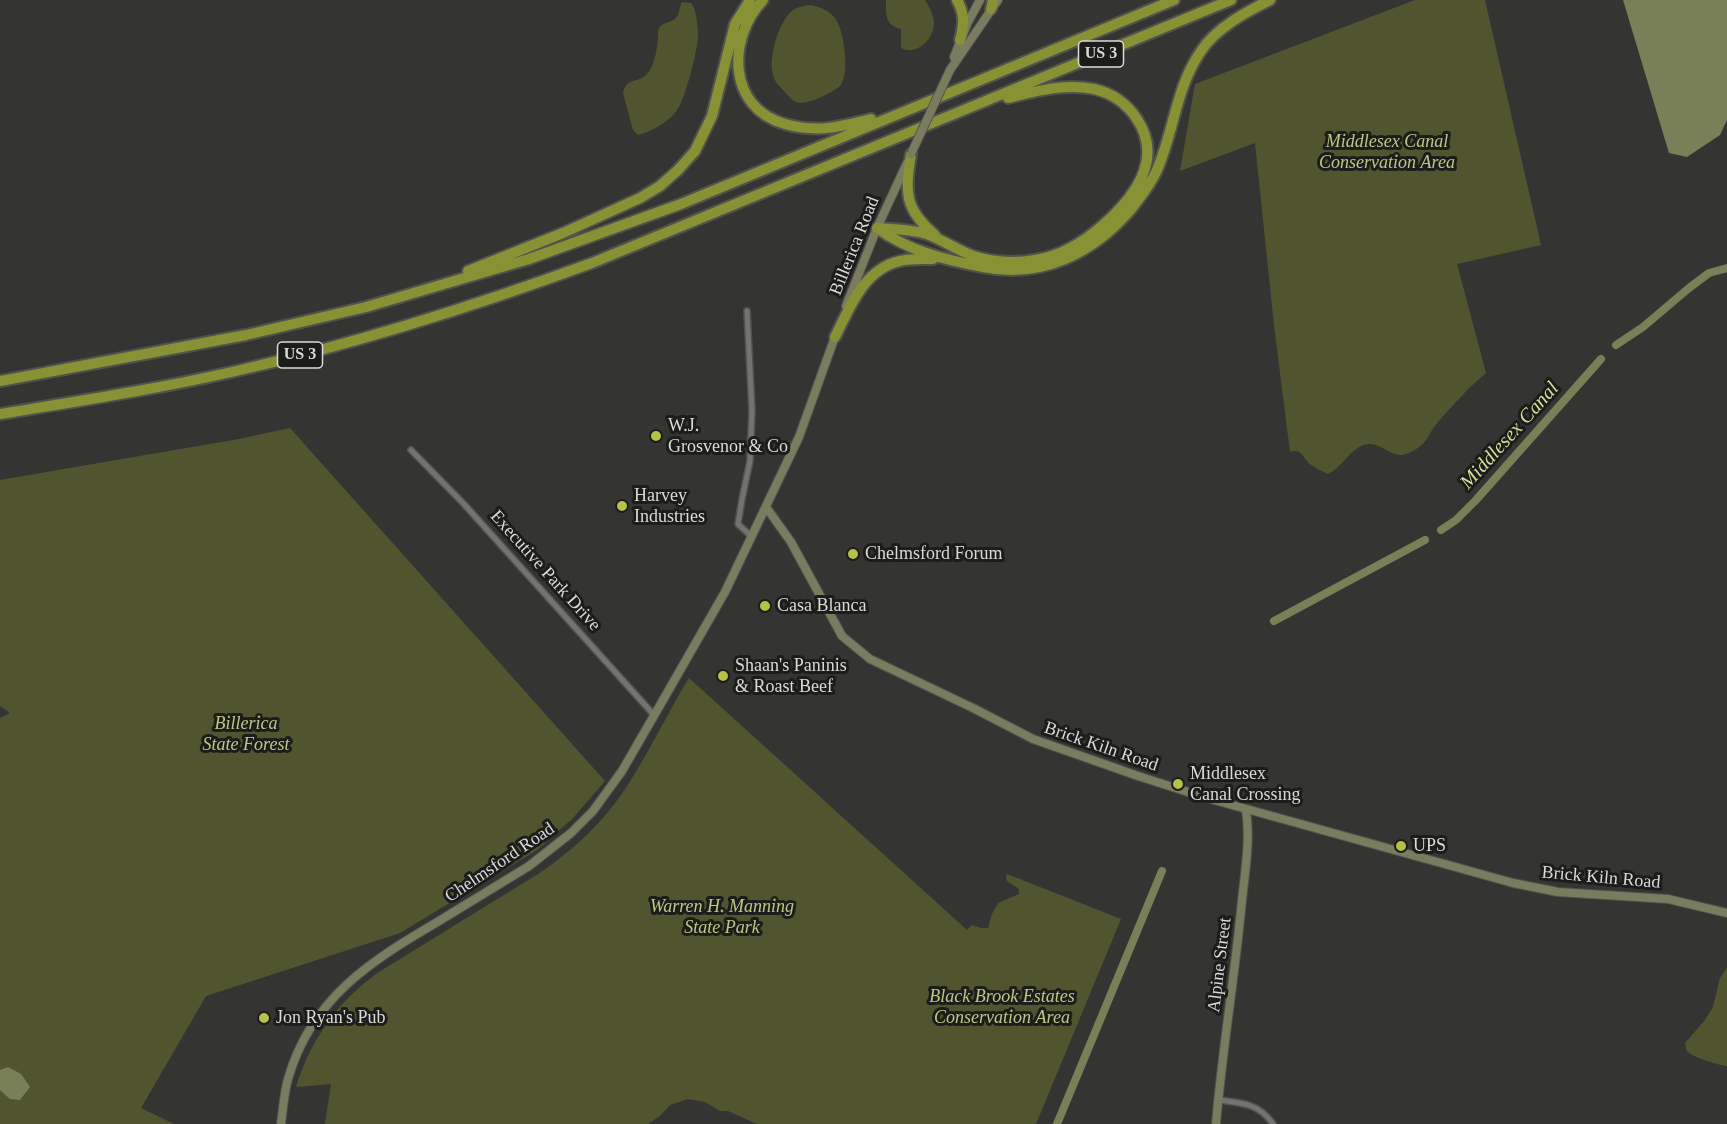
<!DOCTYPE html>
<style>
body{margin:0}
canvas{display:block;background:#343532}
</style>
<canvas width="1727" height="1124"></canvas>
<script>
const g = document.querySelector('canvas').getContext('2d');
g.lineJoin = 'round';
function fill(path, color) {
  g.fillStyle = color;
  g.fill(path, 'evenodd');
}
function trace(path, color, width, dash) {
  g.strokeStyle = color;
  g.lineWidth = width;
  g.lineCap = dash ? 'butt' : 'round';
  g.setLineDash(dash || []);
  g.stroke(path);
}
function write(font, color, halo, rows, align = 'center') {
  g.font = font + ' "Times New Roman",serif';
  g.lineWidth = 6;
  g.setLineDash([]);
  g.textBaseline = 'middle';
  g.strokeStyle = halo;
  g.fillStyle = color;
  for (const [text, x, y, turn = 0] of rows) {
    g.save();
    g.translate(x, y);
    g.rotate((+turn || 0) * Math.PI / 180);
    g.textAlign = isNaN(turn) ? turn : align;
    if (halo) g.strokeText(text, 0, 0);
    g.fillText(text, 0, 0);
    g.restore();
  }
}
const green = new Path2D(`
 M 886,0 L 925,0 C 929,7 934,15 934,23 C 934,39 917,56 901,48 L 901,29 C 885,25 886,15 886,0 Z
 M 1415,0 L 1485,0 L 1541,245 L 1457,264 L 1486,373 C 1468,388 1454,404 1438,422 C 1426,436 1430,442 1411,452 C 1392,462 1385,443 1368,444 C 1351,446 1343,467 1328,474 C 1322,471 1315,468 1310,464 C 1302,457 1302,448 1290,452 L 1274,325 L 1255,143 L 1180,171 L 1195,84 Z
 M 682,2 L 691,3 C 696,8 698,26 698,34 C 698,49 686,97 677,110 C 670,121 651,132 638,135 L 633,130 L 623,93 C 627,76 638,84 647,74 C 655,65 657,49 658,38 C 658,36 658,30 659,28 C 663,22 670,23 675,19 C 680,15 679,7 682,2 Z
 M 810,5 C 819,7 827,9 834,17 C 844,27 851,77 839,87 C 830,93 807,106 796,102 C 791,100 787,94 783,90 C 777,84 773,79 772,70 C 770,53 779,22 792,11 C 797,7 804,6 810,5 Z
 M 290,428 L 605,781 L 573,818 L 537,850 L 400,933 L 206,996 L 141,1108 L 174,1124 L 0,1124 L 0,718 L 10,713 L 0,706 L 0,480 L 239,439 Z
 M 689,678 L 967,930 L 972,925 L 981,928 L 988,928 L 992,914 L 998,903 L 1019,894 L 1019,889 L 1007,881 L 1006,877 L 1007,874 L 1121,919 L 1036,1124 L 757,1124 L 728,1111 L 720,1111 L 705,1102 L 688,1099 L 670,1105 L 660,1116 L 648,1124 L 325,1124 L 331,1084 L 296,1087 C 311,1039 338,1001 379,972 L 538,874 C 574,850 606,820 629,783 C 651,749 668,712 689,678 Z
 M 1727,967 L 1727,1066 C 1718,1065 1695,1058 1688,1052 C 1685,1049 1686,1047 1685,1043 L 1705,1020 L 1713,1007 L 1720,978 Z`);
const water = new Path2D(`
 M 1623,0 L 1727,0 L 1727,120 L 1720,135 L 1687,157 L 1669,153 Z
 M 8,1067 L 21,1074 L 30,1087 L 20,1100 L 10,1099 L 0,1090 L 0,1070 Z`);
const canal = new Path2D(`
 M 1616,345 L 1643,327 L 1689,288 L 1709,273 L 1727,268
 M 1441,530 L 1456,520 L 1476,500 L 1601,359
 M 1274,621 L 1425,540
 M 1057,1124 L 1162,871`);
const street = new Path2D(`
 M 747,311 L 752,410 L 750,461 L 742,499 L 738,524 L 752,537
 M 411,450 L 463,503 L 654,715
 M 1218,1100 C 1241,1103 1259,1103 1273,1124`);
const secondary = new Path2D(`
 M 954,57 L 968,22 L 980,0
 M 950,70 L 998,0
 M 846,306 L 877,228 L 907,163
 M 766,507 L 791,542 L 842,636 L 870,659 L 973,708 L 1033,739 L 1138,776 L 1207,798 L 1513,883 L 1558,892 L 1668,899 L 1727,913
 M 281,1124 C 283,1109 284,1093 288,1079 C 311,998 371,961 439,921 C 469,903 499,884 529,866 L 571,833 L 593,811 L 622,771 L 659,707 L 725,592 L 758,523 L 799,437 L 836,334
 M 1216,1124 C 1222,1053 1234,981 1241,910 C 1244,877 1251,842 1246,810`);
const highway = new Path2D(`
 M 763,0 C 727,38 727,108 785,124 C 817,133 840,127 871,119
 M 957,0 C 965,14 964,25 960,40
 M 991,9 L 993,0
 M 911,154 C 905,192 904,209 935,235
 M 877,228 C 894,229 910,229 927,234 C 940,239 951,246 964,252 C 985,262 1012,264 1035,260 C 1061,256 1084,242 1103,225 C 1134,198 1164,160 1137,119 C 1127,104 1112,93 1094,89 C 1065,83 1037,91 1008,98
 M 877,228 C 908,251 946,260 983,267 C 1042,279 1094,253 1132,208 C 1141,196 1151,184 1157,170 C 1174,131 1176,87 1201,51 C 1216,28 1246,12 1270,0
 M 468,271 L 563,233 L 640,198 L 660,186 L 678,170 L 695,151 L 712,116 L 735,24 L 750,0
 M 835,337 C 850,307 864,269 900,261 C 911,258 922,259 933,259
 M 0,381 L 246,335 L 366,307 L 529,259 L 681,204 L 1174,0
 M 0,414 C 79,401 158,389 236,371 C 358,343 475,306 592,263 L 1231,0`);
const secondaryBridge = new Path2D(`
 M 911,154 L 950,70`);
const markers = [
 [656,436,6,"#b6c148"],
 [622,506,6,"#b6c148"],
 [853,554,6,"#b6c148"],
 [765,606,6,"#b6c148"],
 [723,676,6,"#b6c148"],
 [1178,784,6,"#b6c148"],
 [1401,846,6,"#b6c148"],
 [264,1018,6,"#b6c148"]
];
const shields = [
 [1101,54,45],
 [300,355,45]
];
const shieldNames = [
 ["US 3",1101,54],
 ["US 3",300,355]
];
const parkNames = [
 ["Middlesex Canal",1387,142],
 ["Conservation Area",1387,163],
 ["Billerica",246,724],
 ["State Forest",246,745],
 ["Warren H. Manning",722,907],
 ["State Park",722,928],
 ["Black Brook Estates",1002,997],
 ["Conservation Area",1002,1018]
];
const streetNames = [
 ["Billerica Road",855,246,-68],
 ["Executive Park Drive",545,571,48],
 ["Brick Kiln Road",1101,747,19],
 ["Chelmsford Road",500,863,-34],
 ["Brick Kiln Road",1601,878,5],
 ["Alpine Street",1220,965,-83]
];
const poiNames = [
 ["W.J.",668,426],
 ["Grosvenor & Co",668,447],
 ["Harvey",634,496],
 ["Industries",634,517],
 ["Chelmsford Forum",865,554],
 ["Casa Blanca",777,606],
 ["Shaan's Paninis",735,666],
 ["& Roast Beef",735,687],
 ["Middlesex",1190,774],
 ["Canal Crossing",1190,795],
 ["UPS",1413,846],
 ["Jon Ryan's Pub",276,1018]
];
const waterNames = [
 ["Middlesex Canal",1510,436,-48]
];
fill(green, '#51552f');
fill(water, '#797f56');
trace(canal, '#797f56', 8);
trace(street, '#51514e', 8);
trace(secondary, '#51514e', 10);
trace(highway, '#51514e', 14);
trace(street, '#737370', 5);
trace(secondary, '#797c5e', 8);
trace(highway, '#889134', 10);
trace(secondaryBridge, '#51514e', 10, []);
trace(secondaryBridge, '#797c5e', 8);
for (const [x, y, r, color] of markers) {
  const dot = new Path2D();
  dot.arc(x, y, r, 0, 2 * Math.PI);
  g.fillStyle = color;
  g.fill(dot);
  trace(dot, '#1c1c1b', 2);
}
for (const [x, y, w] of shields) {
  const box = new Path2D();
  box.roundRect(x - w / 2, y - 13, w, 26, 4.5);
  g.fillStyle = '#1c1c1b';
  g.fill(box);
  trace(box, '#dadad8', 1.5);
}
write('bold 16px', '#dadad8', null, shieldNames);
write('italic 18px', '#bfc785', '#1c1c1b', parkNames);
write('18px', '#dadad8', '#1c1c1b', streetNames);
write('18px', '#dadad8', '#1c1c1b', poiNames, 'left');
write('italic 20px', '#d4dd99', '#1c1c1b', waterNames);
</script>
